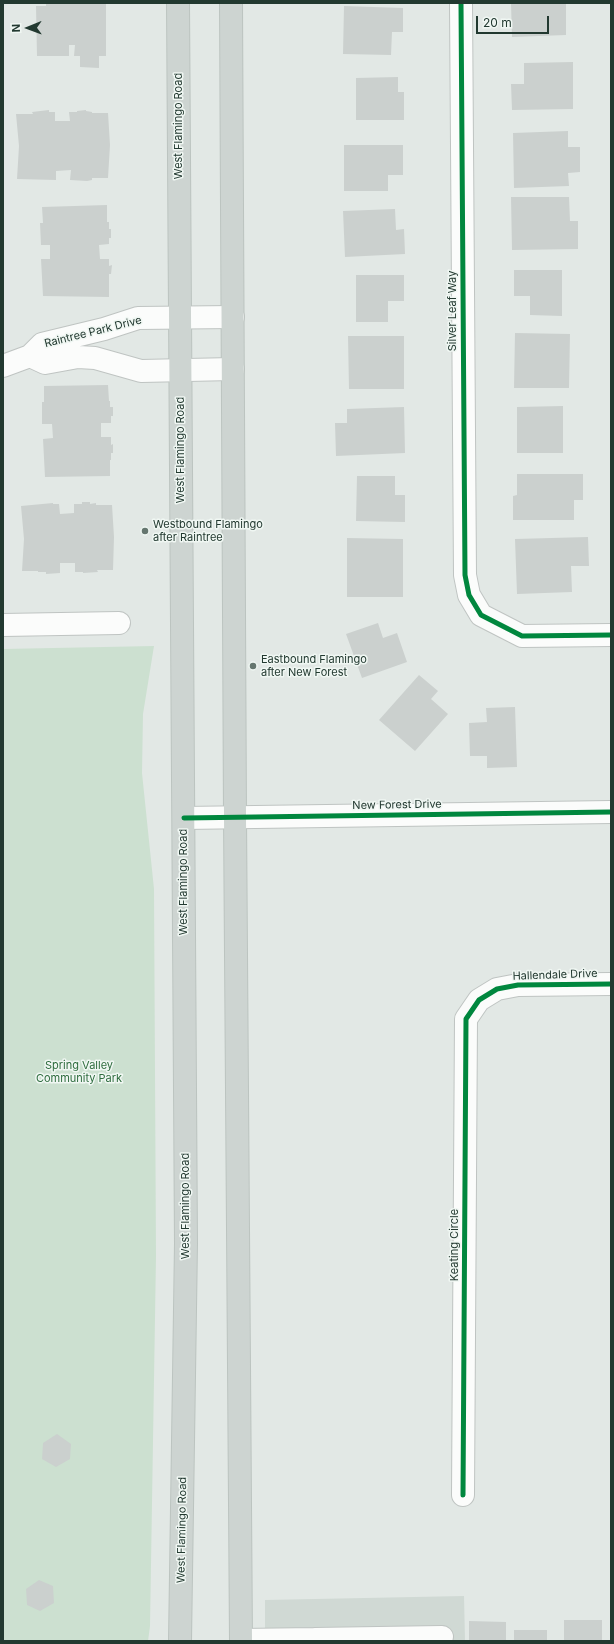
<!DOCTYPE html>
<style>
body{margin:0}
#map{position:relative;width:614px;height:1644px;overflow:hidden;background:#e2e8e5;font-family:Inter,sans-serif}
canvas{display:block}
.frame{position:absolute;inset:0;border:4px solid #223930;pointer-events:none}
.north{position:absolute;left:8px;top:8px;width:40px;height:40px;-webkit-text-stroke:3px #f0f7f3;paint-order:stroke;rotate:269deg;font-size:11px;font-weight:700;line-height:16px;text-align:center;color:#223930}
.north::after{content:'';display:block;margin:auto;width:14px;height:18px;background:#223930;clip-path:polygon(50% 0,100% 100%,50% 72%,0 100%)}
.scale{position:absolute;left:476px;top:16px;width:73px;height:18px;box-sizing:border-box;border:2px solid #223930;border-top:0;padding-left:5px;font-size:12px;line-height:14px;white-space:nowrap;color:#223930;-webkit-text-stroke:3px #f0f7f3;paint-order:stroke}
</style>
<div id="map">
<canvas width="614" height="1644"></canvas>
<div class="frame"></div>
<div class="north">N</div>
<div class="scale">20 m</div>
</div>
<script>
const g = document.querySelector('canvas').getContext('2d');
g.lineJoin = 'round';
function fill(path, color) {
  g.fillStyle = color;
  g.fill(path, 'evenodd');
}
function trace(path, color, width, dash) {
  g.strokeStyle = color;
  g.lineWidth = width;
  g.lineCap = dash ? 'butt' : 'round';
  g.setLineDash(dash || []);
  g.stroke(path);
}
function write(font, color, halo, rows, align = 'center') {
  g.font = font + ' Inter,sans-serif';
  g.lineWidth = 3;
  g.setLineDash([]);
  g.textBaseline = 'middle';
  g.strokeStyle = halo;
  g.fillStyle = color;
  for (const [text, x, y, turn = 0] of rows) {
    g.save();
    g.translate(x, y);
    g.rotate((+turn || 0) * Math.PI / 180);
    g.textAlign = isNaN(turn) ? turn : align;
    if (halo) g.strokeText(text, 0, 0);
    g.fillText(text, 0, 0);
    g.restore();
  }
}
const built = new Path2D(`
 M 464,1596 L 465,1641 L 265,1641 L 265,1600 Z`);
const green = new Path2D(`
 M 154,646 L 143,714 L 142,773 L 154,889 L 156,1256 L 150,1626 L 148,1641 L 3,1641 L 3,649 Z`);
const building = new Path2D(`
 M 46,3 L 106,3 L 106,56 L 99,56 L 99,68 L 80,67 L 80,56 L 74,56 L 75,45 L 69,45 L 69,56 L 37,56 L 36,6 L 46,6 Z
 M 511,3 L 566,3 L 566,35 L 512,37 Z
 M 344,6 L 403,8 L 403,32 L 392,32 L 391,55 L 343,54 Z
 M 573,62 L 573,109 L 512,110 L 511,84 L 524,84 L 524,63 Z
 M 398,77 L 398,92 L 404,92 L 404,120 L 356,120 L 356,78 Z
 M 49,110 L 49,112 L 55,112 L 55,121 L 70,121 L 69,112 L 77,112 L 77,111 L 86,110 L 86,111 L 92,112 L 92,113 L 108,113 L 110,145 L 108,178 L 92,178 L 92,180 L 87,181 L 70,180 L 71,170 L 56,171 L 56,180 L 17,179 L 19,146 L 16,114 L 33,114 L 32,112 Z
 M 568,131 L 568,147 L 580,147 L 580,172 L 568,173 L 569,186 L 514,188 L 513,133 Z
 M 344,145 L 403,145 L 403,175 L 388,175 L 388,191 L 344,191 Z
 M 511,197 L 569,197 L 570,221 L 578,221 L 578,249 L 512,250 Z
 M 107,205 L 107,222 L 109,222 L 109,229 L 111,229 L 111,238 L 109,238 L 109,244 L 99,245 L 100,259 L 109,259 L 109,266 L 112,265 L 111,274 L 109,274 L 109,297 L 43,296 L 41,259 L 50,259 L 50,245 L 41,245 L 40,223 L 43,223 L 42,207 Z
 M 395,209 L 396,230 L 404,229 L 405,254 L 345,257 L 343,211 Z
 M 514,270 L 562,270 L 562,316 L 530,315 L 530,296 L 514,296 Z
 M 356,275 L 404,275 L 404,301 L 388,301 L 388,322 L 356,322 Z
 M 515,333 L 570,334 L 569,388 L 514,388 Z
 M 348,336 L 404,336 L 404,389 L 349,389 Z
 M 108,385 L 109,401 L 110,401 L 110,407 L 113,407 L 113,416 L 111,416 L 111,423 L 101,423 L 101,437 L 111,437 L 111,445 L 113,444 L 113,453 L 111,453 L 111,460 L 110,460 L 110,476 L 45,477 L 43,439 L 53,438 L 52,424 L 42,424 L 42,402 L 44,402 L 44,386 Z
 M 563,406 L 563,453 L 517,453 L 517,407 Z
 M 404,407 L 405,453 L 336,456 L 335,423 L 347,423 L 347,409 Z
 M 517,474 L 583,474 L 583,500 L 574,500 L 574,520 L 513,520 L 513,496 L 517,495 Z
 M 357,476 L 395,476 L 395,495 L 405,495 L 405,522 L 356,521 Z
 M 82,502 L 90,502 L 90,504 L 96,503 L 96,505 L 112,505 L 114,537 L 113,570 L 97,570 L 98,572 L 83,573 L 83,572 L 75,572 L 75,563 L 60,563 L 60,573 L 46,574 L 46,572 L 38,572 L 38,571 L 22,571 L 24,539 L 21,506 L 53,503 L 53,504 L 59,504 L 60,514 L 74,513 L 74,504 L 82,504 Z
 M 588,537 L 589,566 L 571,566 L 572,592 L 517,594 L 515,539 Z
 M 347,538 L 403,539 L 403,597 L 347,597 Z
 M 378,623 L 383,638 L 397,633 L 407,662 L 362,678 L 346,634 Z
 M 419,675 L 438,691 L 431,699 L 448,714 L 415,751 L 379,720 Z
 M 515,707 L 517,767 L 487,768 L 487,756 L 470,756 L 469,723 L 487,722 L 486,708 Z
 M 57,1434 L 71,1444 L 70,1459 L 56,1467 L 42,1459 L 43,1443 Z
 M 39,1580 L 53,1586 L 54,1603 L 40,1611 L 27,1605 L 26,1589 Z
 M 564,1620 L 602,1620 L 602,1641 L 564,1641 Z
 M 469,1621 L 506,1622 L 506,1641 L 469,1641 Z
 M 514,1630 L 547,1630 L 547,1641 L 514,1641 Z`);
const minor = new Path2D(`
 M 461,3 L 465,575 L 469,595 L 481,615 L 522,636 L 611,635
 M 30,356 L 45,363 L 78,357 L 95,358 L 141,371 L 233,369
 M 3,366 L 30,356 L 42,344 L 104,329 L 138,318 L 233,317
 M 3,625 L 119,623
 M 184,818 L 611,812
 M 463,1495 L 466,1019 L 479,1000 L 497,989 L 518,985 L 611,984
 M 315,1639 L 442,1637
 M 241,1640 L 315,1639 L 315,1641`);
const major = new Path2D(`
 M 178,3 L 186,1243 L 180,1641
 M 231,3 L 235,817 L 241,1641`);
const cycleway = new Path2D(`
 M 461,3 L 465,575 L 469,595 L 481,615 L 522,636 L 611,635
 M 184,818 L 611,812
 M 463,1495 L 466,1019 L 479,1000 L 497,989 L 518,985 L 611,984`);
const markers = [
 [145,531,4,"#65766f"],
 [253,666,4,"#65766f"]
];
const streetNames = [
 ["West Flamingo Road",179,126,-90],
 ["Silver Leaf Way",453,311,-90],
 ["Raintree Park Drive",93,332,-14],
 ["West Flamingo Road",181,450,-90],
 ["New Forest Drive",397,805,-1],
 ["West Flamingo Road",184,882,-90],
 ["Hallendale Drive",555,975,-2],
 ["West Flamingo Road",186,1206,-90],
 ["Keating Circle",455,1245,-90],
 ["West Flamingo Road",182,1530,-89]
];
const poiNames = [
 ["Westbound Flamingo",153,525],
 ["after Raintree",153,538],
 ["Eastbound Flamingo",261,660],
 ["after New Forest",261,673]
];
const parkNames = [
 ["Spring Valley",79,1066],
 ["Community Park",79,1079]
];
fill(built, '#d0d9d4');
fill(green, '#cce0d0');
fill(building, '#cbd0ce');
trace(minor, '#bfc4c2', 24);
trace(major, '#bcc4c0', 24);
trace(minor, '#fbfcfb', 22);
trace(major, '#cdd4d1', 22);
trace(cycleway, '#00873e', 5);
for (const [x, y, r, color] of markers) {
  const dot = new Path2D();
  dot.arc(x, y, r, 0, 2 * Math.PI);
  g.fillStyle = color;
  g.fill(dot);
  trace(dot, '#f0f7f3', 1.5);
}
write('11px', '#223930', '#f0f7f3', streetNames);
write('11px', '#223930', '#f0f7f3', poiNames, 'left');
write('11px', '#2f6d3f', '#f0f7f3', parkNames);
</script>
